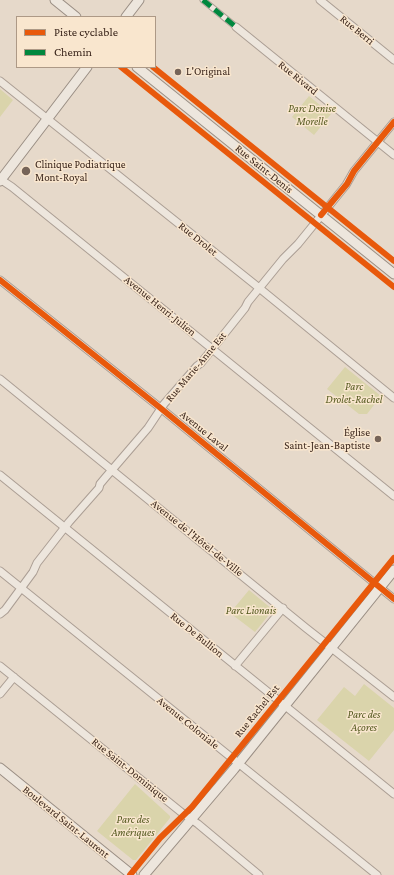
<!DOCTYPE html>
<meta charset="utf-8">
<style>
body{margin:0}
#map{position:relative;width:394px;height:875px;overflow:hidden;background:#e6d9ca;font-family:"Crimson Pro",serif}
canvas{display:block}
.legend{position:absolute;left:16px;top:16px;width:140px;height:52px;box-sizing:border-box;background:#f9e6ce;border:1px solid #ad9986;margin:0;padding:5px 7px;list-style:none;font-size:12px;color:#3a251b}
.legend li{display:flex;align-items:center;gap:8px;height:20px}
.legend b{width:20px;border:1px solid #ad9986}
</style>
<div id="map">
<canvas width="394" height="875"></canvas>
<ul class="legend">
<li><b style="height:5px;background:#e8590c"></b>Piste cyclable</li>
<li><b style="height:5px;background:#00873e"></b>Chemin</li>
</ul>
</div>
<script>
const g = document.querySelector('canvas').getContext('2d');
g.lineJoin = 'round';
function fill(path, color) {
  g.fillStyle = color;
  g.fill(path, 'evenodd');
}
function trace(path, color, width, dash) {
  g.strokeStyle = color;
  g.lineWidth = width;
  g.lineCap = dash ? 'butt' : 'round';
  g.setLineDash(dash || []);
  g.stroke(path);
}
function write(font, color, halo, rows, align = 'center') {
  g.font = font + ' "Crimson Pro",serif';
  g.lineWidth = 3;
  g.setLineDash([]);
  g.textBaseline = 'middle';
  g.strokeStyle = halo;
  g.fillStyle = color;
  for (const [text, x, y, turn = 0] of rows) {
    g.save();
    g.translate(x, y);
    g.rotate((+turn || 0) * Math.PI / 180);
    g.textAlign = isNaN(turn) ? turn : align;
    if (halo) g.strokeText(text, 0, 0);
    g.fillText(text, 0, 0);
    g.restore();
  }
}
const green = new Path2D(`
 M 0,89 L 13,100 L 0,117 Z
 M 309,96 L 331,114 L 314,135 L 292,117 Z
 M 345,367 L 381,396 L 367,414 L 359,414 L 327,389 Z
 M 249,590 L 272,609 L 272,611 L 255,632 L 230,613 Z
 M 364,684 L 394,708 L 394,730 L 369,761 L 317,720 L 344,687 L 355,696 Z
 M 135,784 L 170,816 L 170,818 L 136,860 L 133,860 L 97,831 Z`);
const pedestrian = new Path2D(`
 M 203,0 L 236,27`);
const minor = new Path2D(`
 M 320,0 L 394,60
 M 236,27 L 394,155
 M 0,81 L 253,283 L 394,398
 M 0,179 L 12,187 L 394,496
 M 0,280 L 158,406 L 394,599
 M 0,379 L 306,628 L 394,697
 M 0,475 L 394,794
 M 0,571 L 377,875
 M 0,614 L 5,610 L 33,572 L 37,563 L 69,522 L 99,488 L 100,484 L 105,478 L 148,428 L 164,404 L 197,366 L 201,363 L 245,308 L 248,302 L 283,259 L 298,244 L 346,185 L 354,171 L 394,122
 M 0,666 L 181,812 L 198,824 L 259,875
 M 235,666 L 283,608
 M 0,694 L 14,677`);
const secondary = new Path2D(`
 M 55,0 L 76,17
 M 126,17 L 139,0
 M 137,67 L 394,274
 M 0,181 L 87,67
 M 0,768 L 132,875
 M 144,875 L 234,769 L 394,570`);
const quiet = new Path2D(`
 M 203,0 L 236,27`);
const cycleway = new Path2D(`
 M 121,67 L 394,287
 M 153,67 L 394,261
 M 321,215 L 347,184 L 354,171 L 394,122
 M 0,280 L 158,406 L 394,599
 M 130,875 L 160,838 L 192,807 L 394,558`);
const markers = [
 [178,72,4,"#766458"],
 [26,171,5,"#766458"],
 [378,439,4,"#766458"]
];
const streetNames = [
 ["Rue Berri",357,30,39],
 ["Rue Rivard",298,78,39],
 ["Rue Saint-Denis",264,169,39],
 ["Rue Drolet",198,239,39],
 ["Avenue Henri-Julien",160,306,39],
 ["Rue Marie-Anne Est",196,367,-50],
 ["Avenue Laval",204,431,39],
 ["Avenue de l'Hôtel-de-Ville",197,538,39],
 ["Rue De Bullion",197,635,39],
 ["Rue Rachel Est",257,711,-51],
 ["Avenue Coloniale",188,723,39],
 ["Rue Saint-Dominique",130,770,39],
 ["Boulevard Saint-Laurent",66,822,39]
];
const poiNames = [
 ["L'Original",186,72],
 ["Clinique Podiatrique",35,165],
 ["Mont-Royal",35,178],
 ["Église",370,433,"right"],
 ["Saint-Jean-Baptiste",370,446,"right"]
];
const parkNames = [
 ["Parc Denise",312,109],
 ["Morelle",312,122],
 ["Parc",354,387],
 ["Drolet-Rachel",354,400],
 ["Parc Lionais",251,611],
 ["Parc des",364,715],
 ["Açores",364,728],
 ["Parc des",133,820],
 ["Amériques",133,833]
];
fill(green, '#dad4ab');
trace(pedestrian, '#ab9e94', 7);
trace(minor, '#ab9e94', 9);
trace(secondary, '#9a8e84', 11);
trace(pedestrian, '#ede6dd', 5);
trace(minor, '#ede6dd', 7);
trace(secondary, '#ede6dd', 9);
trace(quiet, '#00873e', 5, [10, 5]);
trace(cycleway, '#e8590c', 6);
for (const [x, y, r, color] of markers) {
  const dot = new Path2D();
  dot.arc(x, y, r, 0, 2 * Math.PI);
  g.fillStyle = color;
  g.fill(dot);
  trace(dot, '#f9e6ce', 1.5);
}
write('11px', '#3a251b', '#f9e6ce', streetNames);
write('11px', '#3a251b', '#f9e6ce', poiNames, 'left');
write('italic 11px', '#54591f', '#f9e6ce', parkNames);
</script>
